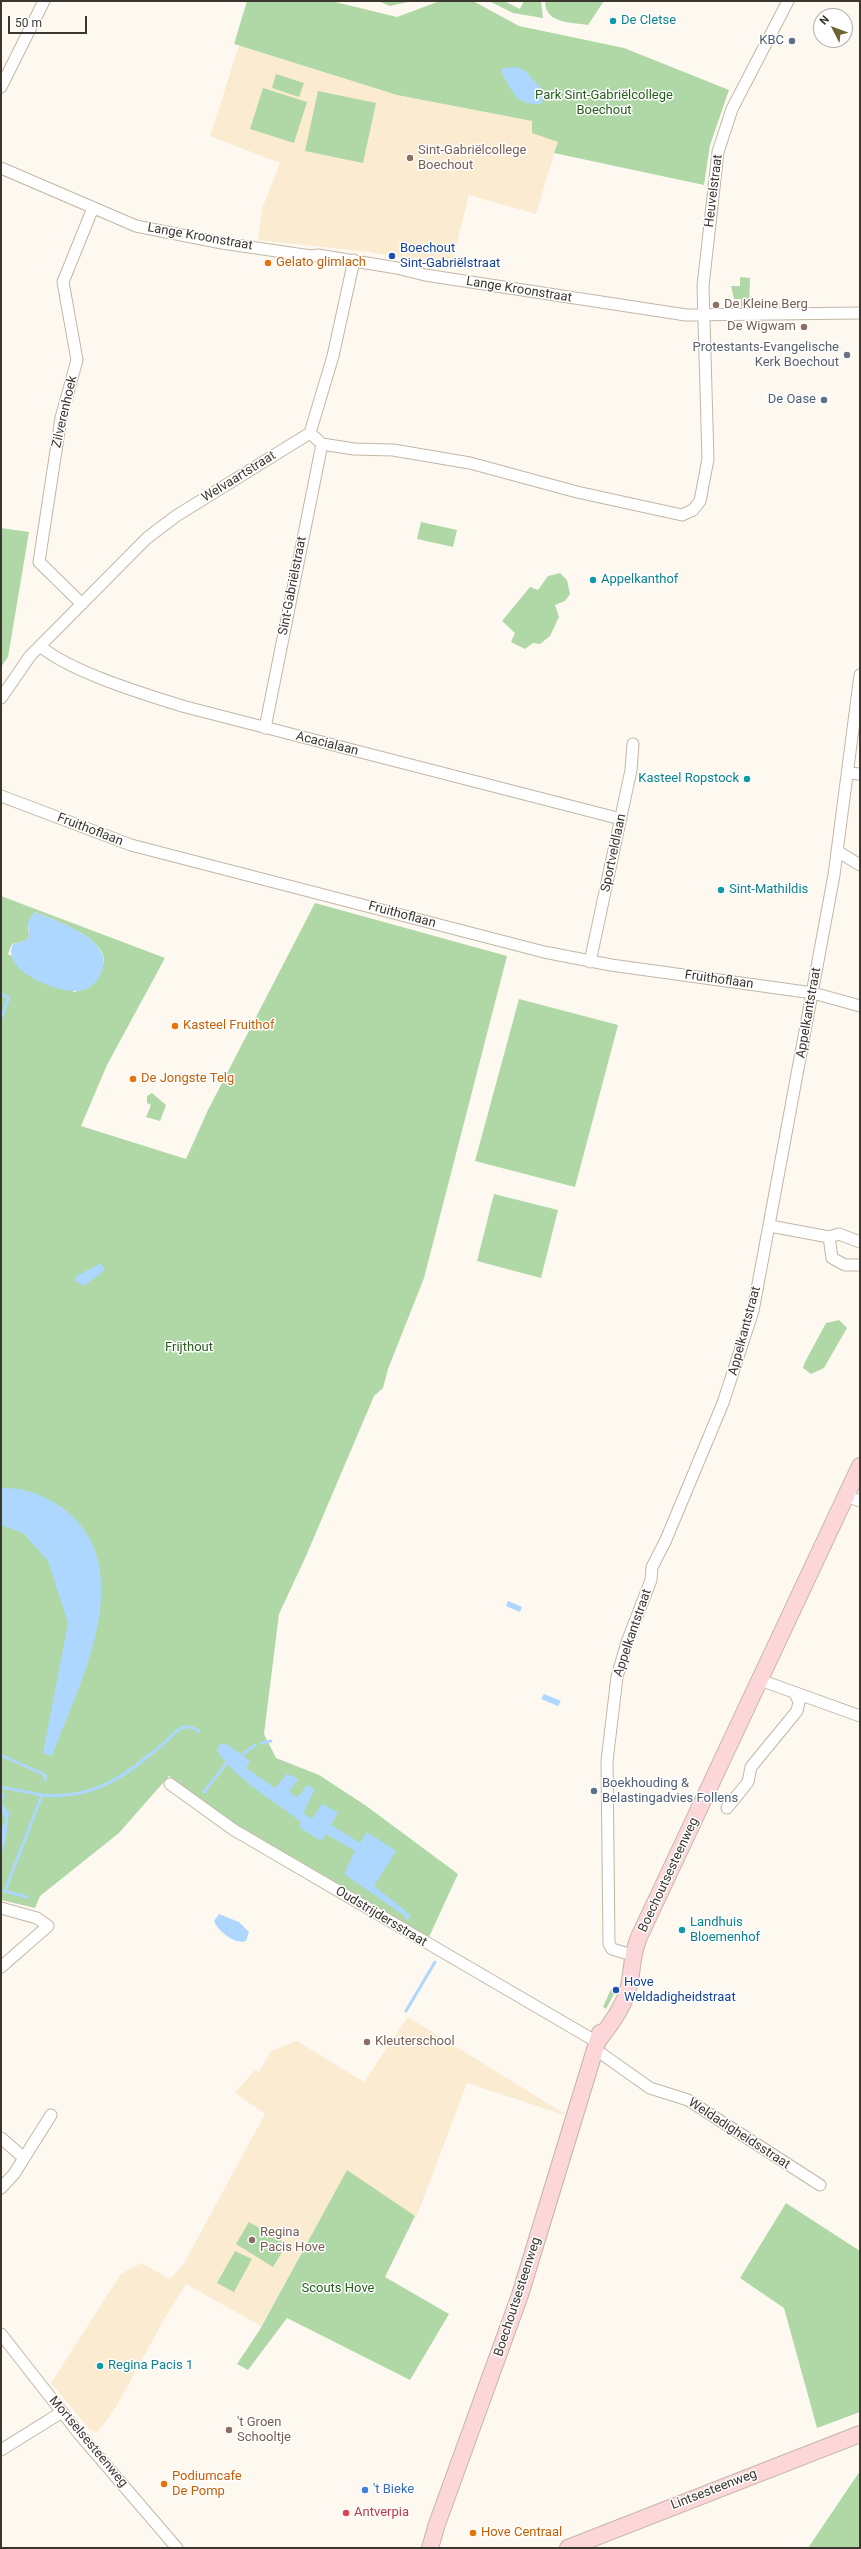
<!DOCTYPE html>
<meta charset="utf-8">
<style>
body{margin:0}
#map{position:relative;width:861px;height:2549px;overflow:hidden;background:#fdf9f1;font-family:Roboto,sans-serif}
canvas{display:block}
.frame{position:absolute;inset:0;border:2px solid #3b372f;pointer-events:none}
.north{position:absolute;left:813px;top:8px;width:40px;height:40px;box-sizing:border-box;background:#fff;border:1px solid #b1afac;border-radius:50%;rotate:312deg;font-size:11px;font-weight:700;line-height:16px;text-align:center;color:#3b372f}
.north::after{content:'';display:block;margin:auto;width:14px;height:18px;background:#706431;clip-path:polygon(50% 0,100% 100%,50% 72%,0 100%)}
.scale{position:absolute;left:8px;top:16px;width:79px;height:18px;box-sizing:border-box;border:2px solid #3b372f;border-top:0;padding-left:5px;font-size:12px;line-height:14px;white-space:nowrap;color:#3b372f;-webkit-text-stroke:3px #fff;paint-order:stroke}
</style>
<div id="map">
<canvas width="861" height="2549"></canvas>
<div class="frame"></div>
<div class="north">N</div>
<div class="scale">50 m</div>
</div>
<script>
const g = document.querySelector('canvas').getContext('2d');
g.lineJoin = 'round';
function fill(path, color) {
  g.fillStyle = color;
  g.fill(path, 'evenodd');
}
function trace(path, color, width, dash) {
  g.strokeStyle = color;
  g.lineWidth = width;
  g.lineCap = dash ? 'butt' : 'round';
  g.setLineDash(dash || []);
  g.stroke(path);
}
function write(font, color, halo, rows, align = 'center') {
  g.font = font + ' Roboto,sans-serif';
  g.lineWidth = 3;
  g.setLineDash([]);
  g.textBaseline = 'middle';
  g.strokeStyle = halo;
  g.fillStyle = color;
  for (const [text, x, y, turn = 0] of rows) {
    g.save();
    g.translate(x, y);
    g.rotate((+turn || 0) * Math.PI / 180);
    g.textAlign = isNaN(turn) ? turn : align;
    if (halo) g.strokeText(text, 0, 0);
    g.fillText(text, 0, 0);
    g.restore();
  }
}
const built = new Path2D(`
 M 239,46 L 397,95 L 532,121 L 532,133 L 558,141 L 536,214 L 469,195 L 451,267 L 369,252 L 258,240 L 262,209 L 280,163 L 210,136 Z
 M 408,2017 L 565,2114 L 564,2115 L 467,2083 L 416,2218 L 347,2170 L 261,2326 L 186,2284 L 162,2323 L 116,2407 L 97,2433 L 90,2430 L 51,2383 L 121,2274 L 141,2263 L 170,2279 L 183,2265 L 265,2114 L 235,2093 L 255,2070 L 259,2072 L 271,2051 L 297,2041 L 364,2082 Z`);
const green = new Path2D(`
 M 247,1 L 331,1 L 397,17 L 440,1 L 473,1 L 519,26 L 624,48 L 729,90 L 710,145 L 704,185 L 554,153 L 558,142 L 532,133 L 532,121 L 397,95 L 234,44 Z
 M 378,1 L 412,1 L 390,6 Z
 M 489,1 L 504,1 L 520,9 L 524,1 L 541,1 L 543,18 L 513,13 Z
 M 545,1 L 604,1 L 588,25 C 571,22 545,24 545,1 Z
 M 276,74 L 304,83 L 299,97 L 272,88 Z
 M 263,88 L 307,102 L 294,143 L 250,129 Z
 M 318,91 L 376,103 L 363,163 L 305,151 Z
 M 740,277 L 750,278 L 749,307 L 741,307 L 741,299 L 734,299 L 731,286 L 740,286 Z
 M 421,522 L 457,530 L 453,547 L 417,539 Z
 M 1,528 L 29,532 L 8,657 L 1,667 Z
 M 560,573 L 567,580 L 570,594 L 565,601 L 555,605 L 559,617 L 550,636 L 540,644 L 533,643 L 525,649 L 511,642 L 515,633 L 502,621 L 530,587 L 538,590 L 548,576 Z
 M 1,896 L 165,958 L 107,1065 L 81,1126 L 186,1159 L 208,1110 L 315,903 L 507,956 L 424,1278 L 388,1369 L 383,1388 L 374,1396 L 306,1556 L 279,1614 L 264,1734 L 276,1758 L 319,1775 L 365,1805 L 458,1874 L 429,1937 L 224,1817 L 169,1776 L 119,1833 L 40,1896 L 35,1908 L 1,1900 ZM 35,912 C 53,920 112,939 103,966 C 101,973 94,981 90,987 L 74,992 L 8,954 L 12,944 L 25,941 L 29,937 L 28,927 Z
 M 519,999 L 618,1025 L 575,1187 L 475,1161 Z
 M 152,1093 L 166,1105 L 160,1121 L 146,1117 L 151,1105 L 147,1103 L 147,1096 Z
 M 494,1194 L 558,1210 L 541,1278 L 477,1261 Z
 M 839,1320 L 847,1328 L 824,1368 L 811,1374 L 803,1368 L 805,1362 L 826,1323 Z
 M 611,1989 L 615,1992 L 606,2009 L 603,2007 Z
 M 347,2170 L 415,2216 L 385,2277 L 449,2314 L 410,2380 L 287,2318 L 248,2370 L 237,2364 L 259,2331 Z
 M 786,2203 L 860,2251 L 860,2412 L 817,2428 L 784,2308 L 740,2278 Z
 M 249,2222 L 287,2244 L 273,2267 L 236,2244 Z
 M 235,2251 L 252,2259 L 234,2292 L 217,2283 Z
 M 860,2471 L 860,2548 L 808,2548 Z`);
const water = new Path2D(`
 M 515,67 L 524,70 L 545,92 L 541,104 C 515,105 513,92 501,72 L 503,68 Z
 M 35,912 C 59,923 119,939 100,976 C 95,985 86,991 75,991 C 56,992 0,970 13,944 L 25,941 L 29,937 L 28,921 Z
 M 101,1263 L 105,1270 L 84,1286 L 75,1281 L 75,1277 Z
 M 1,1488 C 27,1487 51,1497 70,1514 C 138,1575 78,1687 52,1756 L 43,1753 L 68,1623 L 48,1561 L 23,1533 L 1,1525 Z
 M 508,1601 L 522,1607 L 520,1612 L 506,1606 Z
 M 544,1694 L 561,1701 L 558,1706 L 541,1699 Z
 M 221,1743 L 228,1745 L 250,1761 L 246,1768 L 275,1788 L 287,1774 L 299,1779 L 289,1791 L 297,1798 L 307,1785 L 315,1789 L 303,1813 L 312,1819 L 322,1804 L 338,1812 L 331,1825 L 360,1843 L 367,1832 L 396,1851 L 374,1886 L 410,1914 L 410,1919 L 405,1920 L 405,1916 L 344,1874 L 355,1851 L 326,1834 L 321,1841 L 299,1827 L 301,1822 C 273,1800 238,1781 217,1751 Z
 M 1,1793 L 5,1794 L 2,1803 L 9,1813 L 6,1839 L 1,1856 L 1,1829 L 6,1820 L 1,1811 Z
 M 219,1914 L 239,1922 L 249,1932 L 246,1941 C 235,1945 218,1931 214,1921 Z`);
const stream = new Path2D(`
 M 1,995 L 9,997 L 1,1018
 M 261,1743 L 271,1741
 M 1,1755 L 45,1775 L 45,1780
 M 239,1757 L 255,1745
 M 1,1787 L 42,1795
 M 204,1792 L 229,1760
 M 27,1897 L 5,1891 L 42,1795 C 94,1800 125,1776 163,1744 C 170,1739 176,1728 185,1727 C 190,1726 195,1729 199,1731
 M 406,2011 L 435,1962`);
const street = new Path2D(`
 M 1,87 L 44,1
 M 1,168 L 136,226 L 222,243 L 311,256 L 318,255 L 397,268 L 425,275 L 686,315 L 860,313
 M 310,433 L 322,444 L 354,449 L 393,450 L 470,463 L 577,492 L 682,515 L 693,510 L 700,501 L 708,459 L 703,286 L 718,152 L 732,109 L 788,1
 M 310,433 L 333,356 L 354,260
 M 82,604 L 39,562 L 61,418 L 77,360 L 63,282 L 93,208
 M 41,647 C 74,673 141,693 182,706 L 621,819
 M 1,698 L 30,656 L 147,538 L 176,516 L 310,433
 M 265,728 L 322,444
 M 849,773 L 860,774
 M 1,796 L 131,845 L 544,952 L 611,965 L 813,993 L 860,1006
 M 837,851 L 860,865
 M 590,962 L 631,770 L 633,744
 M 770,1226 L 829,1237 L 839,1234 L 860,1242
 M 829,1237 L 832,1258 L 845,1265 L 860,1265
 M 846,1496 L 860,1501
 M 760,1680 L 860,1716
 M 170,1784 L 234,1830 L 597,2042
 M 727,1808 L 748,1782 L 751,1767 L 797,1711 L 799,1702 L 795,1693
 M 1,1908 L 37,1918 L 48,1926 L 1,1967
 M 632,1955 L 612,1949 L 609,1944 L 607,1761 L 617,1677 L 627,1642 L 651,1580 L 652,1567 L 665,1542 L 723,1403 L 753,1311 L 834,875 L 860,675
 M 595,2051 L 602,2054 L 650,2088 L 688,2100 L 820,2185
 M 1,2138 L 24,2158
 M 1,2188 L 14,2174 L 51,2115
 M 1,2334 L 80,2435 L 177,2548
 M 1,2450 L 62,2412`);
const secondary = new Path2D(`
 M 597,2042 C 610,2025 624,2007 629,1986 C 633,1967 631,1957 639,1937 L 860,1466
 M 430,2548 L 437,2524 L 520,2295 L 600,2033
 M 568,2548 L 860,2434`);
const markers = [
 [613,21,4,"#0f9aa8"],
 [792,41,4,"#5c6f8a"],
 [410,158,4,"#8d6e63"],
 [392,256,4,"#1a4fb4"],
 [268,263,4,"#e8710a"],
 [716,305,4,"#8d6e63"],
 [804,327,4,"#8d6e63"],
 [847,355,4,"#6b7280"],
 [824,400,4,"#5c6f8a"],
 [593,580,4,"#0f9aa8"],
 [747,779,4,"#0f9aa8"],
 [721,890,4,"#0f9aa8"],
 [175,1026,4,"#e8710a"],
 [133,1079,4,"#e8710a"],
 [594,1791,4,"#5c6f8a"],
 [682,1930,4,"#0f9aa8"],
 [616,1990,4,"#1a4fb4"],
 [367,2042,4,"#8d6e63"],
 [252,2240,4,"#8d6e63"],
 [100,2366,4,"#0f9aa8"],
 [229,2430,4,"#8d6e63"],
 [164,2484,4,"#e8710a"],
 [365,2490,4,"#3f7fe0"],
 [346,2513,4,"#e0444e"],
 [473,2533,4,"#e8710a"]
];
const cultureNames = [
 ["De Cletse",621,21],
 ["Appelkanthof",601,580],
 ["Kasteel Ropstock",739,779,"right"],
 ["Sint-Mathildis",729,890],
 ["Landhuis",690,1923],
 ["Bloemenhof",690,1938],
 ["Regina Pacis 1",108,2366]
];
const serviceNames = [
 ["KBC",784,41],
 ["De Oase",816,400],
 ["Boekhouding &",602,1784,"left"],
 ["Belastingadvies Follens",602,1799,"left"]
];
const parkNames = [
 ["Park Sint-Gabriëlcollege",604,96],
 ["Boechout",604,111],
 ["Frijthout",189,1348],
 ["Scouts Hove",338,2289]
];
const educationNames = [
 ["Sint-Gabriëlcollege",418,151],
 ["Boechout",418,166],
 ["De Kleine Berg",724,305],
 ["De Wigwam",796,327,"right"],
 ["Kleuterschool",375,2042],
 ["Regina",260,2233],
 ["Pacis Hove",260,2248],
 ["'t Groen",237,2423],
 ["Schooltje",237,2438]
];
const streetNames = [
 ["Heuvelstraat",714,191,-83],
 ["Lange Kroonstraat",200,237,10],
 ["Lange Kroonstraat",519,290,9],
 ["Zilverenhoek",65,412,-77],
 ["Welvaartstraat",239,477,-32],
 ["Sint-Gabriëlstraat",293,586,-79],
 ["Acacialaan",327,744,14],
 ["Fruithoflaan",90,830,21],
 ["Sportveldlaan",614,853,-78],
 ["Fruithoflaan",402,915,15],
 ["Fruithoflaan",719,980,8],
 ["Appelkantstraat",809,1013,-80],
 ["Appelkantstraat",745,1331,-75],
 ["Appelkantstraat",633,1633,-71],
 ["Boechoutsesteenweg",669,1875,-65],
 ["Oudstrijdersstraat",381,1917,31],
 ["Weldadigheidsstraat",739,2134,33],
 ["Boechoutsesteenweg",518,2297,-72],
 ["Mortselsesteenweg",88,2442,50],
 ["Lintsesteenweg",714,2490,-21]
];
const transitNames = [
 ["Boechout",400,249],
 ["Sint-Gabriëlstraat",400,264],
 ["Hove",624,1983],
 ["Weldadigheidstraat",624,1998]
];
const foodNames = [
 ["Gelato glimlach",276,263],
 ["Kasteel Fruithof",183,1026],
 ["De Jongste Telg",141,1079],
 ["Podiumcafe",172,2477],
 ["De Pomp",172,2492],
 ["Hove Centraal",481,2533]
];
const worshipNames = [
 ["Protestants-Evangelische",839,348],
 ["Kerk Boechout",839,363]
];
const shopNames = [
 ["'t Bieke",373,2490]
];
const healthNames = [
 ["Antverpia",354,2513]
];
fill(built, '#faebd1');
fill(green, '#afd8a6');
fill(water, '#add7fe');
trace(stream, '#add7fe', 3);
trace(street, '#c2b7a5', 13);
trace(secondary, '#c2b7a5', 18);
trace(street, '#fff', 11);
trace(secondary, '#fcd6d9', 16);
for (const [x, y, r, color] of markers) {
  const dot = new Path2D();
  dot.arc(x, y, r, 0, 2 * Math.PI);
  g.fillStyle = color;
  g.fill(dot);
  trace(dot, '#fff', 1.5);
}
write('13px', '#0d838f', '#fff', cultureNames, 'left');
write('13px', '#4e5e75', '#fff', serviceNames, 'right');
write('13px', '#255e19', '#fff', parkNames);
write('13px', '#785e54', '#fff', educationNames, 'left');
write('13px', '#3b372f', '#fff', streetNames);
write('13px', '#164399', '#fff', transitNames, 'left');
write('13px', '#c56008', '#fff', foodNames, 'left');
write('13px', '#5b616d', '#fff', worshipNames, 'right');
write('13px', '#366cbe', '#fff', shopNames, 'left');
write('13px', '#be3a42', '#fff', healthNames, 'left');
</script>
